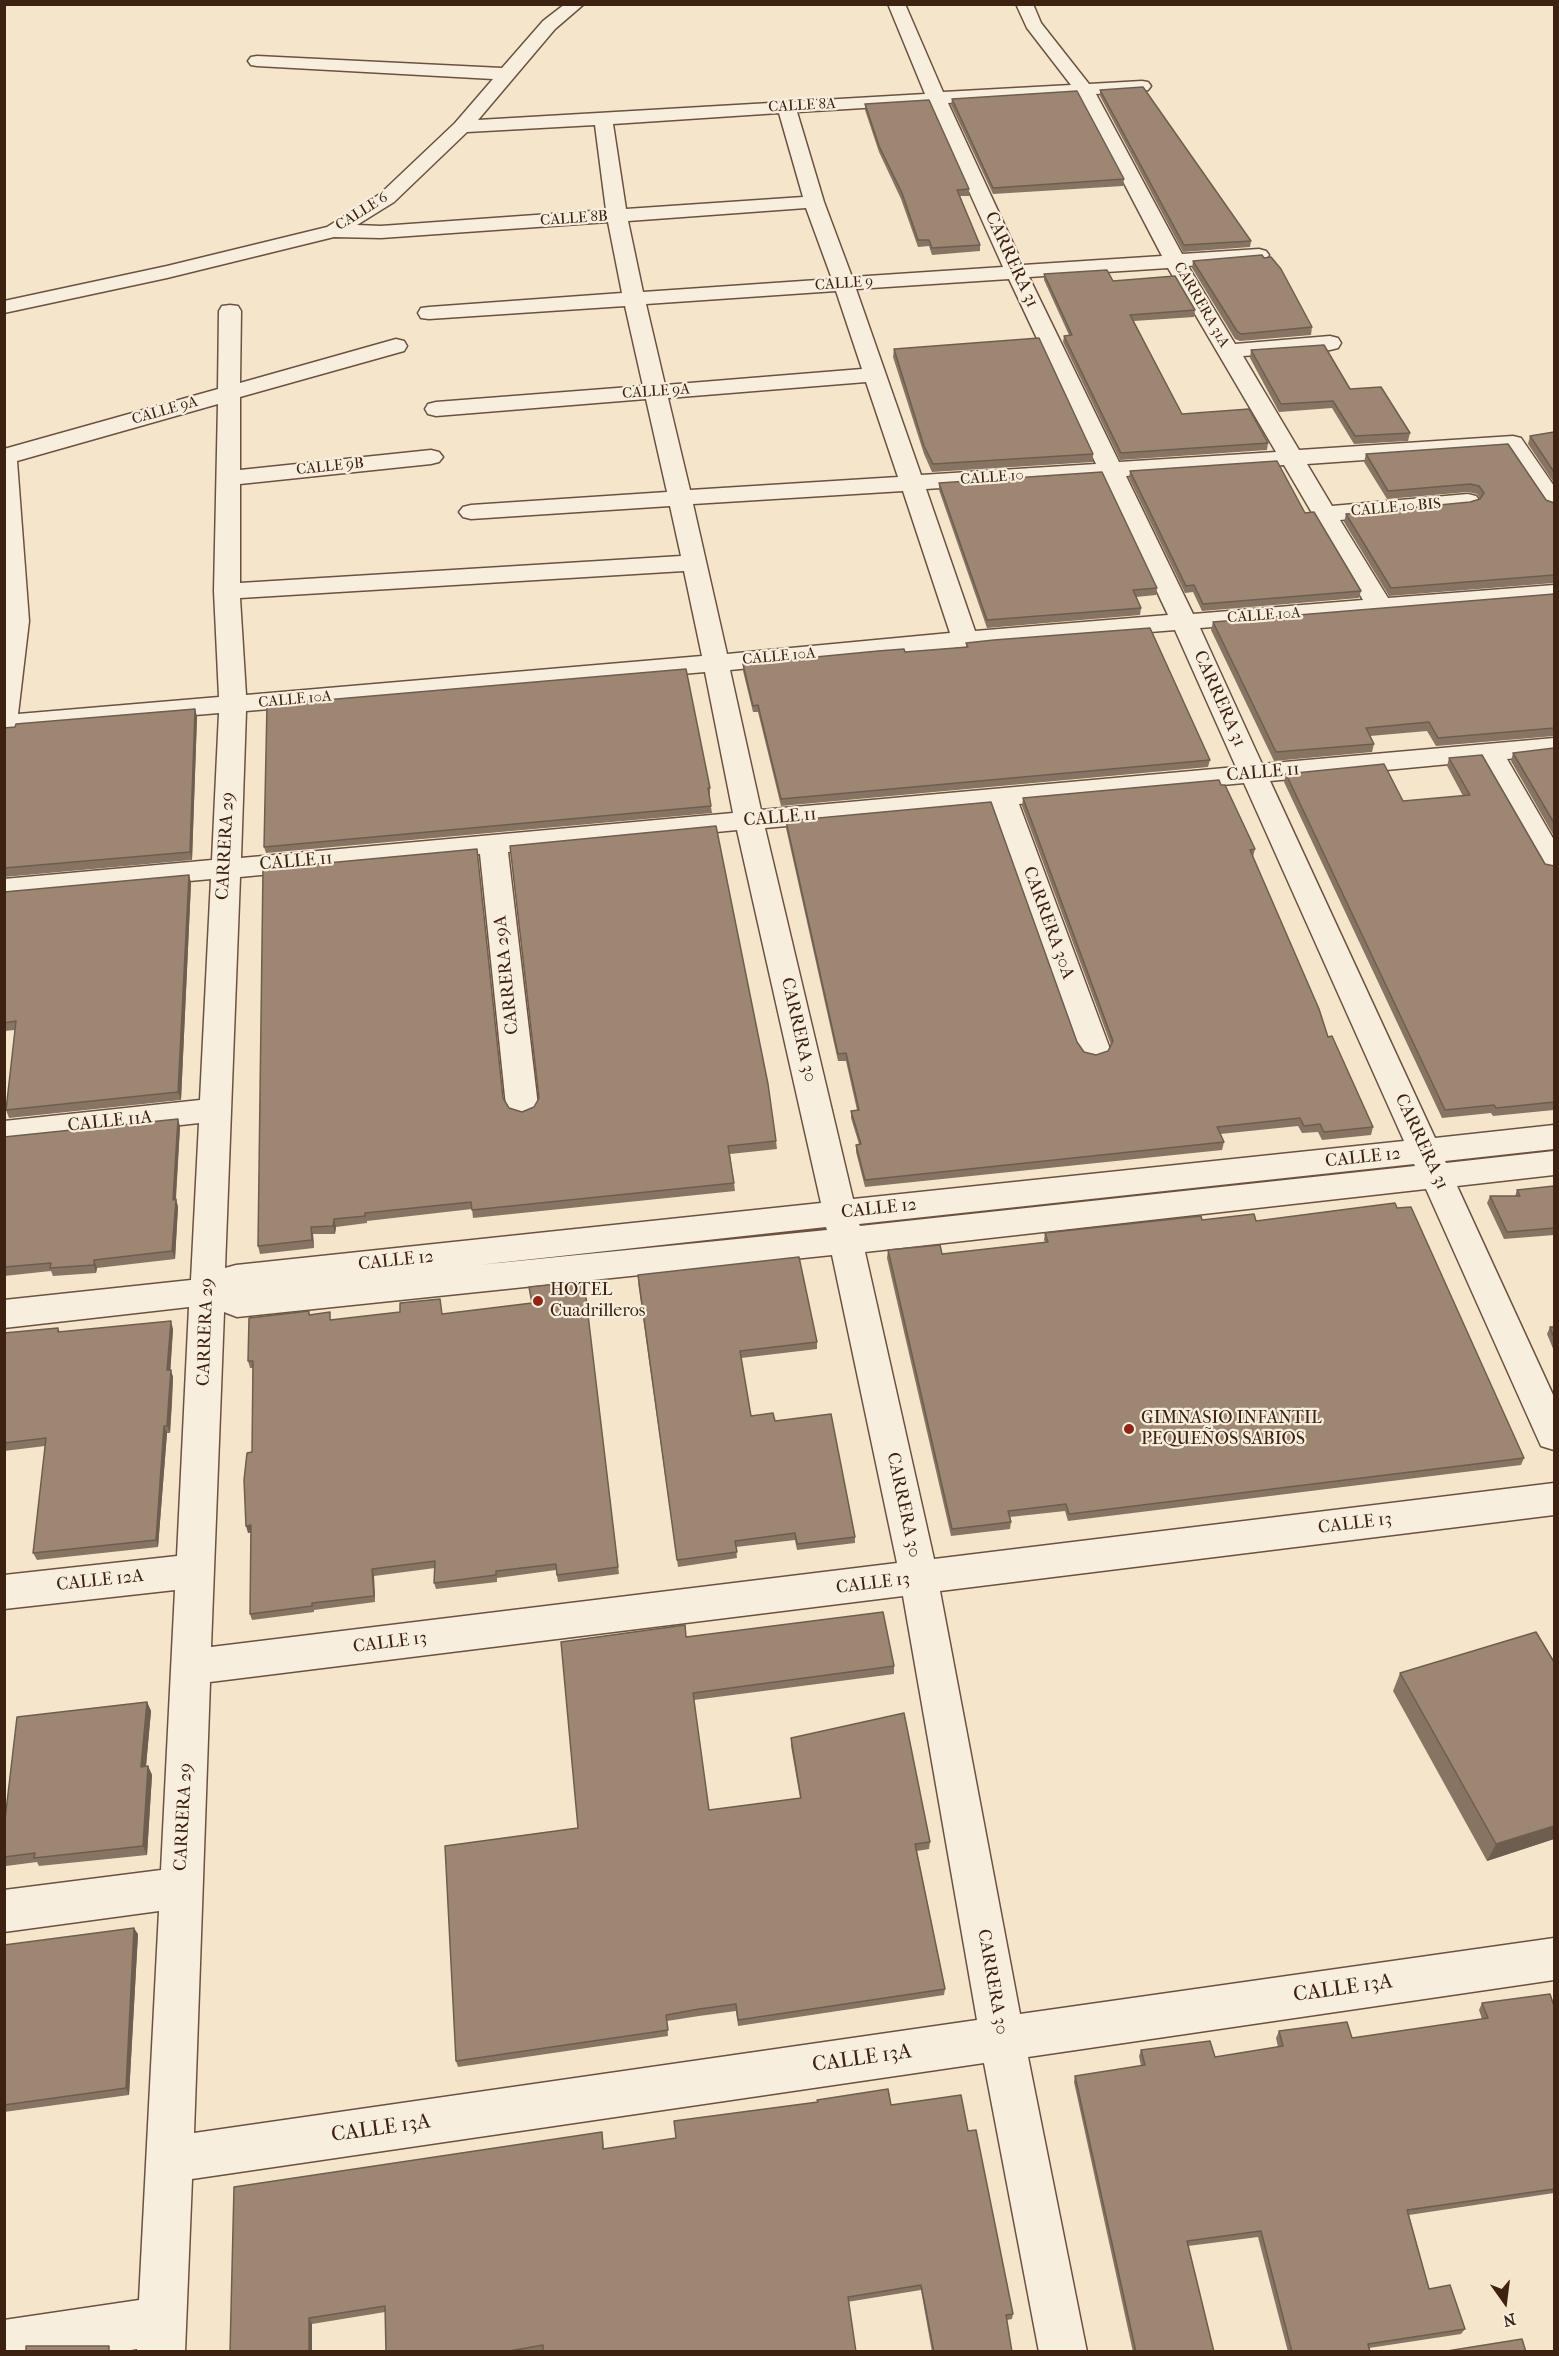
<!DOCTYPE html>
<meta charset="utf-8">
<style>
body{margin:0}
#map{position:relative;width:1559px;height:2356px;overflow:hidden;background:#f5e5cb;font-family:"IM FELL French Canon",serif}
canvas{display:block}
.frame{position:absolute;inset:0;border:6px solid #3d2111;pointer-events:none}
.north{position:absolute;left:1475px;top:2272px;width:60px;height:60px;-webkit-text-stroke:4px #f8eedd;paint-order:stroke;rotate:166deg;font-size:16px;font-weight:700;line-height:24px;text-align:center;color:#3d2111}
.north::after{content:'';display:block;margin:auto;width:21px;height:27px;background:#3d2111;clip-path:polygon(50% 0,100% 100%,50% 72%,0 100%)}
</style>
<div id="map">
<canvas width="1559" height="2356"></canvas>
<div class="frame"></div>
<div class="north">N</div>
</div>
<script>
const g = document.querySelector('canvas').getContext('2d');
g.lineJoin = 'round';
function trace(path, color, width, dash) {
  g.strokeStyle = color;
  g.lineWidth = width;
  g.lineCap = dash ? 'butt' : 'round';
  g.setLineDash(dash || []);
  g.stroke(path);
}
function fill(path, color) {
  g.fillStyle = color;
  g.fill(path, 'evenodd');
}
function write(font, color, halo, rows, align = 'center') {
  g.font = font + ' "IM FELL French Canon",serif';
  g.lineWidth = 4.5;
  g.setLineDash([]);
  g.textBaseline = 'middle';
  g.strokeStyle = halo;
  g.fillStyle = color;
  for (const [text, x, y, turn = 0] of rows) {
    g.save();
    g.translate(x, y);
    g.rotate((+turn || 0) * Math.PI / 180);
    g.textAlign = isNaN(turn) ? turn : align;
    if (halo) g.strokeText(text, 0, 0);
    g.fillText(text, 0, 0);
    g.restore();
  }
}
const minor = new Path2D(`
 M 565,4 L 584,4 L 555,29 L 478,120 L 925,94 L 888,4 L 905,4 L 943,92 L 1071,85 L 1027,28 L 1016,4 L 1033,4 L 1041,23 L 1089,84 L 1142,81 L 1148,82 L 1151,86 L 1148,90 L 1142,91 L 1096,94 L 1182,254 L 1259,249 L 1266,251 L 1269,255 L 1266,259 L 1259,261 L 1188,266 L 1235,344 L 1330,336 L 1338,338 L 1341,343 L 1338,348 L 1330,350 L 1243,356 L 1299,450 L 1513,436 L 1521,438 L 1554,486 L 1554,509 L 1546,507 L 1507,450 L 1307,464 L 1332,506 L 1468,494 L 1476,496 L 1480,501 L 1476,506 L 1468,508 L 1340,520 L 1388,598 L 1554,585 L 1554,600 L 1200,628 L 1262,764 L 1554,738 L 1554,754 L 1507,759 L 1554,840 L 1554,873 L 1544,871 L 1481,761 L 1270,781 L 1435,1138 L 1554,1125 L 1554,1149 L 1445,1161 L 1446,1163 L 1554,1151 L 1554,1175 L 1457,1186 L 1554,1397 L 1554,1450 L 1541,1446 L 1536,1435 L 1426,1189 L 865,1252 L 934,1559 L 1554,1483 L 1554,1515 L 940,1591 L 1020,2014 L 1554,1938 L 1554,1980 L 1028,2057 L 1087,2352 L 1039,2352 L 984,2063 L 192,2179 L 185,2352 L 137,2352 L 137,2349 L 119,2352 L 4,2352 L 4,2320 L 139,2300 L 159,1911 L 4,1932 L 4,1890 L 161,1870 L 175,1590 L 4,1609 L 4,1575 L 177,1556 L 189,1307 L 4,1328 L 4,1300 L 191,1280 L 199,1123 L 4,1145 L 4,1121 L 200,1100 L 211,879 L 4,898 L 4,879 L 212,860 L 219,713 L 4,731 L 4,449 L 218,389 L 219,311 L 222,306 L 230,305 L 238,306 L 241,311 L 240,383 L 396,339 L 404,341 L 407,346 L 404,351 L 240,397 L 240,470 L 431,450 L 439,452 L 443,457 L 439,462 L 431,464 L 240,484 L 240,583 L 681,556 L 670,506 L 471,519 L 463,517 L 459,512 L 463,507 L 471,505 L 667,492 L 646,399 L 436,416 L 428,414 L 425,409 L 428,404 L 436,402 L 643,386 L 625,306 L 429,319 L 421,318 L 418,313 L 421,308 L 429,307 L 622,293 L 608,222 L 381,238 L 334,237 L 167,278 L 4,313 L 4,301 L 167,266 L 327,227 L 380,194 L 455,123 L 493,79 L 257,66 L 251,65 L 248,61 L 251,57 L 257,56 L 502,68 L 543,21 ZM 1078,95 L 1162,256 L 1023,265 L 948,103 ZM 930,104 L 1003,267 L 852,277 L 824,202 L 797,112 ZM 779,113 L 803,197 L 626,209 L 613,124 ZM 595,125 L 606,210 L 381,226 L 357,225 L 394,202 L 467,132 ZM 806,208 L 832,279 L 643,292 L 628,221 ZM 1168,268 L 1276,452 L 1119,462 L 1029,277 ZM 1009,279 L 1096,464 L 921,475 L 856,289 ZM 836,291 L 862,369 L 665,385 L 646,304 ZM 866,382 L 898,477 L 690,490 L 668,398 ZM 218,404 L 214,591 L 219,697 L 18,714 L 29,621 L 17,461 ZM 1284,465 L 1363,600 L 1193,614 L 1126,476 ZM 1103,477 L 1168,615 L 975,631 L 926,489 ZM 903,491 L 950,633 L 727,654 L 693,504 ZM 684,571 L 702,656 L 246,695 L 240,598 ZM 1175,630 L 1236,767 L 761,810 L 730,670 L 965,647 ZM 705,672 L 733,813 L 241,858 L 246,711 ZM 1244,783 L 1404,1141 L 853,1199 L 765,828 L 992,807 L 1078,1049 L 1083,1057 L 1094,1060 L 1105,1057 L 1110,1049 L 1019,804 ZM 737,830 L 821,1203 L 236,1265 L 225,1268 L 240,877 L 480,854 L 506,1106 L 511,1114 L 522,1118 L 533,1114 L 538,1106 L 508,852 ZM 1414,1164 L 1415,1166 L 860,1226 L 859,1224 ZM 826,1227 L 827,1230 L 478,1265 ZM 832,1255 L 897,1563 L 211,1647 L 224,1312 L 237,1317 ZM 903,1596 L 977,2020 L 194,2133 L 210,1682 Z`);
const wall = new Path2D(`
 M 1100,90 L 1251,241 L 1250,247 L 1183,252 L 1100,96 Z
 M 952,99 L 1124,179 L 1123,186 L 993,194 L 951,105 Z
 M 865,104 L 969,189 L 969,196 L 960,196 L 980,245 L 980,251 L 932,255 L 929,246 L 918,247 L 901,199 L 879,152 L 865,110 Z
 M 1193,261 L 1312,327 L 1311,335 L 1240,341 L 1235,339 L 1192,268 Z
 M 1044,274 L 1113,281 L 1195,310 L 1194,317 L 1134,321 L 1182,414 L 1268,443 L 1267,450 L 1120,460 L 1063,342 L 1064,336 L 1069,335 L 1044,280 Z
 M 894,349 L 1093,454 L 1093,462 L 932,472 L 924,454 L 893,357 Z
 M 1251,350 L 1350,389 L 1410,433 L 1408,441 L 1354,444 L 1332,408 L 1279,412 L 1250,358 Z
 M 1554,432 L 1554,483 L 1528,444 L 1530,436 Z
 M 1366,454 L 1554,503 L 1554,583 L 1389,596 L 1344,522 L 1346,514 L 1470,502 L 1480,499 L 1477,494 L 1468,492 L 1387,499 L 1364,462 Z
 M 1130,471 L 1305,513 L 1361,591 L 1359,598 L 1202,611 L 1193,592 L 1185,593 L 1129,478 Z
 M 939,483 L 1157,588 L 1156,595 L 1136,597 L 1141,608 L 1140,615 L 987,628 L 939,490 Z
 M 1554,594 L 1554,736 L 1436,746 L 1427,731 L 1370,736 L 1374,744 L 1372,752 L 1274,761 L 1211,630 L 1213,622 Z
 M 966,643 L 1210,760 L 1208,767 L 781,806 L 758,712 L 753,712 L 743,671 L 743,664 L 905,652 L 966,647 Z
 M 195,709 L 197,717 L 192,860 L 4,877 L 4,728 Z
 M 1554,748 L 1554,836 L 1511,761 L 1513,753 Z
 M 1449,758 L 1545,864 L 1554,866 L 1554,1110 L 1493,1116 L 1491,1113 L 1442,1118 L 1284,782 L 1286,774 L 1403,801 L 1463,796 L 1447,766 Z
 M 710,788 L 710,795 L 709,795 L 712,813 L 266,853 L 264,847 Z
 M 1023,798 L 1255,849 L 1253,857 L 1328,1037 L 1373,1127 L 1371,1135 L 1322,1140 L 1318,1132 L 1302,1133 L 1298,1126 L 1220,1134 L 1224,1142 L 1222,1150 L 865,1187 L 856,1152 L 856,1145 L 859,1144 L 851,1118 L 851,1111 L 857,1110 L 846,1061 L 838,1061 L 786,828 L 786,821 L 1077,1042 L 1084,1052 L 1096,1055 L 1108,1051 L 1111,1045 L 1022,806 Z
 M 189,875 L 191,883 L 181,1100 L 9,1118 L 6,1110 L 15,1030 L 4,1031 L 4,892 Z
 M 503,1099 L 509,1108 L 522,1112 L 776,1141 L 777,1149 L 730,1154 L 734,1183 L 735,1191 L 473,1218 L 472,1209 L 367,1221 L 367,1223 L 336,1227 L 335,1234 L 313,1234 L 314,1248 L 260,1254 L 258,1246 Z
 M 178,1119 L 180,1127 L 176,1199 L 178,1207 L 175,1259 L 97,1268 L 96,1273 L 53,1276 L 51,1271 L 4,1276 L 4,1137 Z
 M 1554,1186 L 1554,1235 L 1504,1239 L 1487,1203 L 1490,1196 L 1515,1196 L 1517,1190 Z
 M 1202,1220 L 1256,1221 L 1524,1458 L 1521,1465 L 1068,1521 L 1065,1511 L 1010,1517 L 1011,1522 L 1010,1529 L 951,1536 L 887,1258 L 888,1250 L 942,1254 L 1045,1242 L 1044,1240 L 1045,1233 Z
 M 584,1281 L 619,1574 L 558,1582 L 556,1570 L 497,1578 L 497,1582 L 436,1589 L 434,1583 L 435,1568 L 374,1576 L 375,1602 L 314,1610 L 314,1612 L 252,1620 L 250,1614 L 251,1532 L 248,1533 L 252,1452 L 253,1368 L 250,1368 L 248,1361 L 310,1315 L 331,1320 L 400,1312 L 442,1314 L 532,1303 Z
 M 638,1282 L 817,1342 L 817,1349 L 741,1358 L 751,1416 L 775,1421 L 855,1537 L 855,1543 L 797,1550 L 795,1540 L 736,1547 L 737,1558 L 678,1567 Z
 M 1550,1327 L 1554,1327 L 1554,1351 L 1547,1334 Z
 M 58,1328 L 60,1332 L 173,1329 L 170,1370 L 173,1377 L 172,1404 L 170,1433 L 167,1433 L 158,1547 L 37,1560 L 33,1553 L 45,1446 L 4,1451 L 4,1333 Z
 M 686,1637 L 894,1666 L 894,1674 L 694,1700 L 709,1810 L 800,1798 L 791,1746 L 791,1738 L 930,1842 L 929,1849 L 917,1851 L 945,1989 L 944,1995 L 738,2026 L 736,2011 L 699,2016 L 667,2021 L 668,2036 L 458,2067 L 456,2061 L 578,1828 Z
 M 1554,1662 L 1554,1839 L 1487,1861 L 1393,1691 L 1400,1673 Z
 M 147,1702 L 151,1711 L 146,1767 L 148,1766 L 152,1775 L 147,1855 L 39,1866 L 37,1862 L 6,1866 L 4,1863 L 4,1828 Z
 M 138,1934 L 129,2095 L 4,2112 L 4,1945 Z
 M 1482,2003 L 1554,2006 L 1554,2193 L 1409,2215 L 1429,2289 L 1465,2329 L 1461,2334 L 1369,2348 L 1370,2352 L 1288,2352 L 1258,2237 L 1188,2246 L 1214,2352 L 1133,2352 L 1074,2082 L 1075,2076 L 1141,2066 L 1139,2056 L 1141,2050 L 1215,2057 L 1278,2047 L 1276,2038 L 1279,2031 L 1352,2038 L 1482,2019 L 1479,2010 Z
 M 891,2105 L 968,2131 L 1013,2314 L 1012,2319 L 1007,2320 L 1012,2352 L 932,2352 L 921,2290 L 538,2352 L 386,2352 L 385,2312 L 312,2324 L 230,2352 L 603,2138 L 604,2149 Z`);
const shadedWall = new Path2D(`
 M 195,709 L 197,717 L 192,860 L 190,852 Z
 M 189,875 L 191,883 L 181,1100 L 178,1092 Z
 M 178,1119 L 180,1127 L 175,1208 L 173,1200 Z
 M 176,1199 L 178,1207 L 175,1259 L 172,1251 Z
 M 334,1219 L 336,1227 L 335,1234 L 333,1226 Z
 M 311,1227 L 313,1234 L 314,1248 L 312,1240 Z
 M 94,1260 L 97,1268 L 96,1273 L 94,1265 Z
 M 171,1321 L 173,1329 L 170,1377 L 167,1370 Z
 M 171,1370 L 173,1377 L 170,1433 L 167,1426 Z
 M 164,1426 L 167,1433 L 158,1547 L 156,1540 Z
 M 251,1525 L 253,1532 L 248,1533 L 246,1526 Z
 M 372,1569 L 374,1576 L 375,1602 L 374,1596 Z
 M 147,1702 L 151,1711 L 145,1776 L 141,1767 Z
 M 148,1766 L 152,1775 L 147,1855 L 143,1846 Z
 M 1554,1826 L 1554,1839 L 1487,1861 L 1496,1844 Z
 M 134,1928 L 138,1934 L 129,2095 L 126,2088 Z
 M 309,2318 L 312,2324 L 312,2352 L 309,2352 Z`);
const building = new Path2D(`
 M 1143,87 L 1251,241 L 1184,245 L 1100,90 Z
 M 1077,91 L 1124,179 L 993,188 L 952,99 Z
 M 929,100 L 969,189 L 957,190 L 980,245 L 932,248 L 929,240 L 918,240 L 902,193 L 879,146 L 865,104 Z
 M 1262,255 L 1264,258 L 1271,257 L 1281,269 L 1312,327 L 1241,334 L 1237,331 L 1193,261 Z
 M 1107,270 L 1113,281 L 1175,276 L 1195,310 L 1130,315 L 1182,414 L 1249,409 L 1268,443 L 1121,453 L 1064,336 L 1072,335 L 1044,274 Z
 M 1039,338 L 1093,454 L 933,464 L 924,446 L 894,349 Z
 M 1324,345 L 1350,389 L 1381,387 L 1410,433 L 1355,436 L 1333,401 L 1281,404 L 1251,350 Z
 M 1554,432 L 1554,472 L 1530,436 Z
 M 1508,444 L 1546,500 L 1554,503 L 1554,575 L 1391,588 L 1346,514 L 1470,502 L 1480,499 L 1484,493 L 1479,486 L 1470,484 L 1388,491 L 1366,454 Z
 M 1277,461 L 1305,513 L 1314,512 L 1361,591 L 1203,604 L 1194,585 L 1186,586 L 1130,471 Z
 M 1102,472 L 1157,588 L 1133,590 L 1141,608 L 987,620 L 939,483 Z
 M 1554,594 L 1554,728 L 1438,738 L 1429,722 L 1366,728 L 1374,744 L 1276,752 L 1213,622 Z
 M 1150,628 L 1210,760 L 781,799 L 758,705 L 753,706 L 743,664 L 878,651 L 904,649 L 905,652 L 968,647 L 966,643 L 994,640 Z
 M 686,669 L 710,788 L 708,788 L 711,806 L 264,847 L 267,705 Z
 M 195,709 L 190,852 L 4,868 L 4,728 L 15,727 L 16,724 Z
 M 1554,748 L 1554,823 L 1513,753 Z
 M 1482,755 L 1545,864 L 1554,866 L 1554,1102 L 1496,1108 L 1494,1105 L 1445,1110 L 1286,774 L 1384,764 L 1403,801 L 1470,795 L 1449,758 Z
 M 1219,780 L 1221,785 L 1225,785 L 1255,849 L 1250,850 L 1319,1009 L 1328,1037 L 1332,1036 L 1373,1127 L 1324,1132 L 1320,1124 L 1304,1126 L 1300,1118 L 1217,1127 L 1224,1142 L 865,1180 L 856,1145 L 861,1144 L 851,1111 L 859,1110 L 846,1053 L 838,1054 L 786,821 L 991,802 L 1077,1042 L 1084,1052 L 1096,1055 L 1108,1051 L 1113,1041 L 1023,798 Z
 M 716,826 L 768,1084 L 776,1141 L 728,1146 L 734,1183 L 472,1210 L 471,1202 L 365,1213 L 365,1216 L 334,1219 L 333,1226 L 311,1227 L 312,1240 L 258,1246 L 263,869 L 477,849 L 503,1098 L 509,1108 L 522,1112 L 534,1107 L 539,1098 L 510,846 Z
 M 189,875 L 178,1092 L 6,1110 L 16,1021 L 4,1023 L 4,892 Z
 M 178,1119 L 173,1200 L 176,1199 L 172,1251 L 94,1260 L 94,1265 L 50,1268 L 51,1263 L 4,1267 L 4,1137 Z
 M 1554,1186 L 1554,1228 L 1507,1232 L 1490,1196 L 1520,1196 L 1517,1190 Z
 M 1395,1203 L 1397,1208 L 1411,1207 L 1524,1458 L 1069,1514 L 1066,1504 L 1008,1511 L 1011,1522 L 952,1529 L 888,1250 L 940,1245 L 942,1254 L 1048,1242 L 1045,1233 L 1201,1216 L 1202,1220 L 1254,1214 L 1256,1221 L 1379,1205 Z
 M 799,1257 L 817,1342 L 740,1351 L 751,1416 L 773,1413 L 775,1421 L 831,1414 L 855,1537 L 797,1544 L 795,1533 L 735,1541 L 737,1552 L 677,1560 L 638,1275 Z
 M 584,1281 L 618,1567 L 557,1575 L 556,1564 L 496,1571 L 496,1575 L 434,1583 L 435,1561 L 372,1569 L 374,1596 L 312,1603 L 312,1606 L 250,1614 L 251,1525 L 246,1526 L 244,1480 L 247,1453 L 252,1452 L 253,1361 L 248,1361 L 249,1318 L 309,1311 L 309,1315 L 330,1312 L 330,1320 L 400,1312 L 400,1303 L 440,1299 L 442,1314 L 532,1303 L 529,1287 Z
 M 171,1321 L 167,1370 L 171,1370 L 169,1396 L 167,1426 L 164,1426 L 156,1540 L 33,1553 L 46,1438 L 4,1443 L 4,1333 L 58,1328 L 58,1332 Z
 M 1550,1327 L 1554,1327 L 1554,1338 Z
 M 883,1612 L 894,1666 L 693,1693 L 709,1810 L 801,1798 L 791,1738 L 904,1713 L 930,1842 L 915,1844 L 945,1989 L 738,2020 L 736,2004 L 699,2009 L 666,2015 L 668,2030 L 456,2061 L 445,1846 L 578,1828 L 561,1642 L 685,1625 L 686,1637 Z
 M 1536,1632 L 1554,1662 L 1554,1826 L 1496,1844 L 1400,1673 Z
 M 147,1702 L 141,1767 L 148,1766 L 143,1846 L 34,1858 L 35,1853 L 4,1857 L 4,1828 L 17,1717 Z
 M 134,1928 L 126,2088 L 4,2105 L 4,1945 Z
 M 1550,1994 L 1554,2006 L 1554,2189 L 1407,2210 L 1429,2289 L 1450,2285 L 1465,2329 L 1368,2344 L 1370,2352 L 1292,2352 L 1261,2231 L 1187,2241 L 1214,2352 L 1136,2352 L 1075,2076 L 1145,2065 L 1141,2050 L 1210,2041 L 1215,2057 L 1283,2046 L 1279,2031 L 1347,2022 L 1352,2038 L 1488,2018 L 1482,2003 Z
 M 888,2089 L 891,2105 L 961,2095 L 968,2131 L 976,2130 L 1013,2314 L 1006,2315 L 1012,2352 L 934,2352 L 921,2285 L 848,2297 L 856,2352 L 543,2352 L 543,2345 L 504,2352 L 386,2352 L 385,2306 L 309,2318 L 309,2352 L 230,2352 L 234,2187 L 602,2132 L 603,2149 L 676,2138 L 674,2121 L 818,2102 L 817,2100 Z
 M 1522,2339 L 1526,2352 L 1448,2352 L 1447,2351 Z
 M 26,2346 L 109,2346 L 109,2352 L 26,2352 Z`);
const markers = [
 [538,1301,6,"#8f2418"],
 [1129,1429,6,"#8f2418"]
];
const farStreetnames = [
 ["CALLE 8A",802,106,-3],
 ["CALLE 6",362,212,-32],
 ["CALLE 8B",574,219,-4],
 ["CALLE 9",844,284,-4],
 ["CARRERA 31A",1201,305,60],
 ["CALLE 9A",656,392,-4],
 ["CALLE 9A",165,411,-16],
 ["CALLE 9B",330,467,-6],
 ["CALLE 10",992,478,-4],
 ["CALLE 10 BIS",1396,508,-5],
 ["CALLE 10A",1264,616,-4],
 ["CALLE 10A",779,657,-5],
 ["CALLE 10A",295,700,-5]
];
const streetNames = [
 ["CARRERA 31",1011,260,65],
 ["CARRERA 31",1219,699,66],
 ["CALLE 11",1263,773,-5],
 ["CALLE 11",780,818,-5],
 ["CARRERA 29",226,846,-87],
 ["CALLE 11",296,862,-5],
 ["CARRERA 30A",1048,923,70],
 ["CARRERA 29A",507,975,-96],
 ["CARRERA 30",798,1030,77],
 ["CALLE 11A",110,1122,-6],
 ["CARRERA 31",1421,1142,65],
 ["CALLE 12",1363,1158,-6],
 ["CALLE 12",879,1209,-6],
 ["CALLE 12",396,1261,-6],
 ["CARRERA 29",206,1332,-88],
 ["CARRERA 30",903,1505,78],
 ["CALLE 13",1355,1524,-7],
 ["CALLE 12A",100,1581,-6],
 ["CALLE 13",873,1584,-7],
 ["CALLE 13",390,1643,-7],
 ["CARRERA 29",184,1817,-87],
 ["CARRERA 30",992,1982,80]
];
const poiNames = [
 ["HOTEL",550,1291],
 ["Cuadrilleros",550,1312],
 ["GIMNASIO INFANTIL",1141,1419],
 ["PEQUEÑOS SABIOS",1141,1440]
];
const nearStreetnames = [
 ["CALLE 13A",1343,1989,-8],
 ["CALLE 13A",862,2059,-8],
 ["CALLE 13A",381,2129,-8]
];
trace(minor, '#6b5240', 3);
fill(minor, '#f8eedd');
fill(wall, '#877462');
fill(shadedWall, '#6e5e50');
fill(building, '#9d8772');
trace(building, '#6e5e50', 1.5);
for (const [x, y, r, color] of markers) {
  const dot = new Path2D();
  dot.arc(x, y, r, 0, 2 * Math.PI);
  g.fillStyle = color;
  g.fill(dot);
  trace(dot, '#f8eedd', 2);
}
write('15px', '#3d2111', '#f8eedd', farStreetnames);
write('18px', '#3d2111', '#f8eedd', streetNames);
write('18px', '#3d2111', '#f8eedd', poiNames, 'left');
write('21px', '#3d2111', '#f8eedd', nearStreetnames);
</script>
